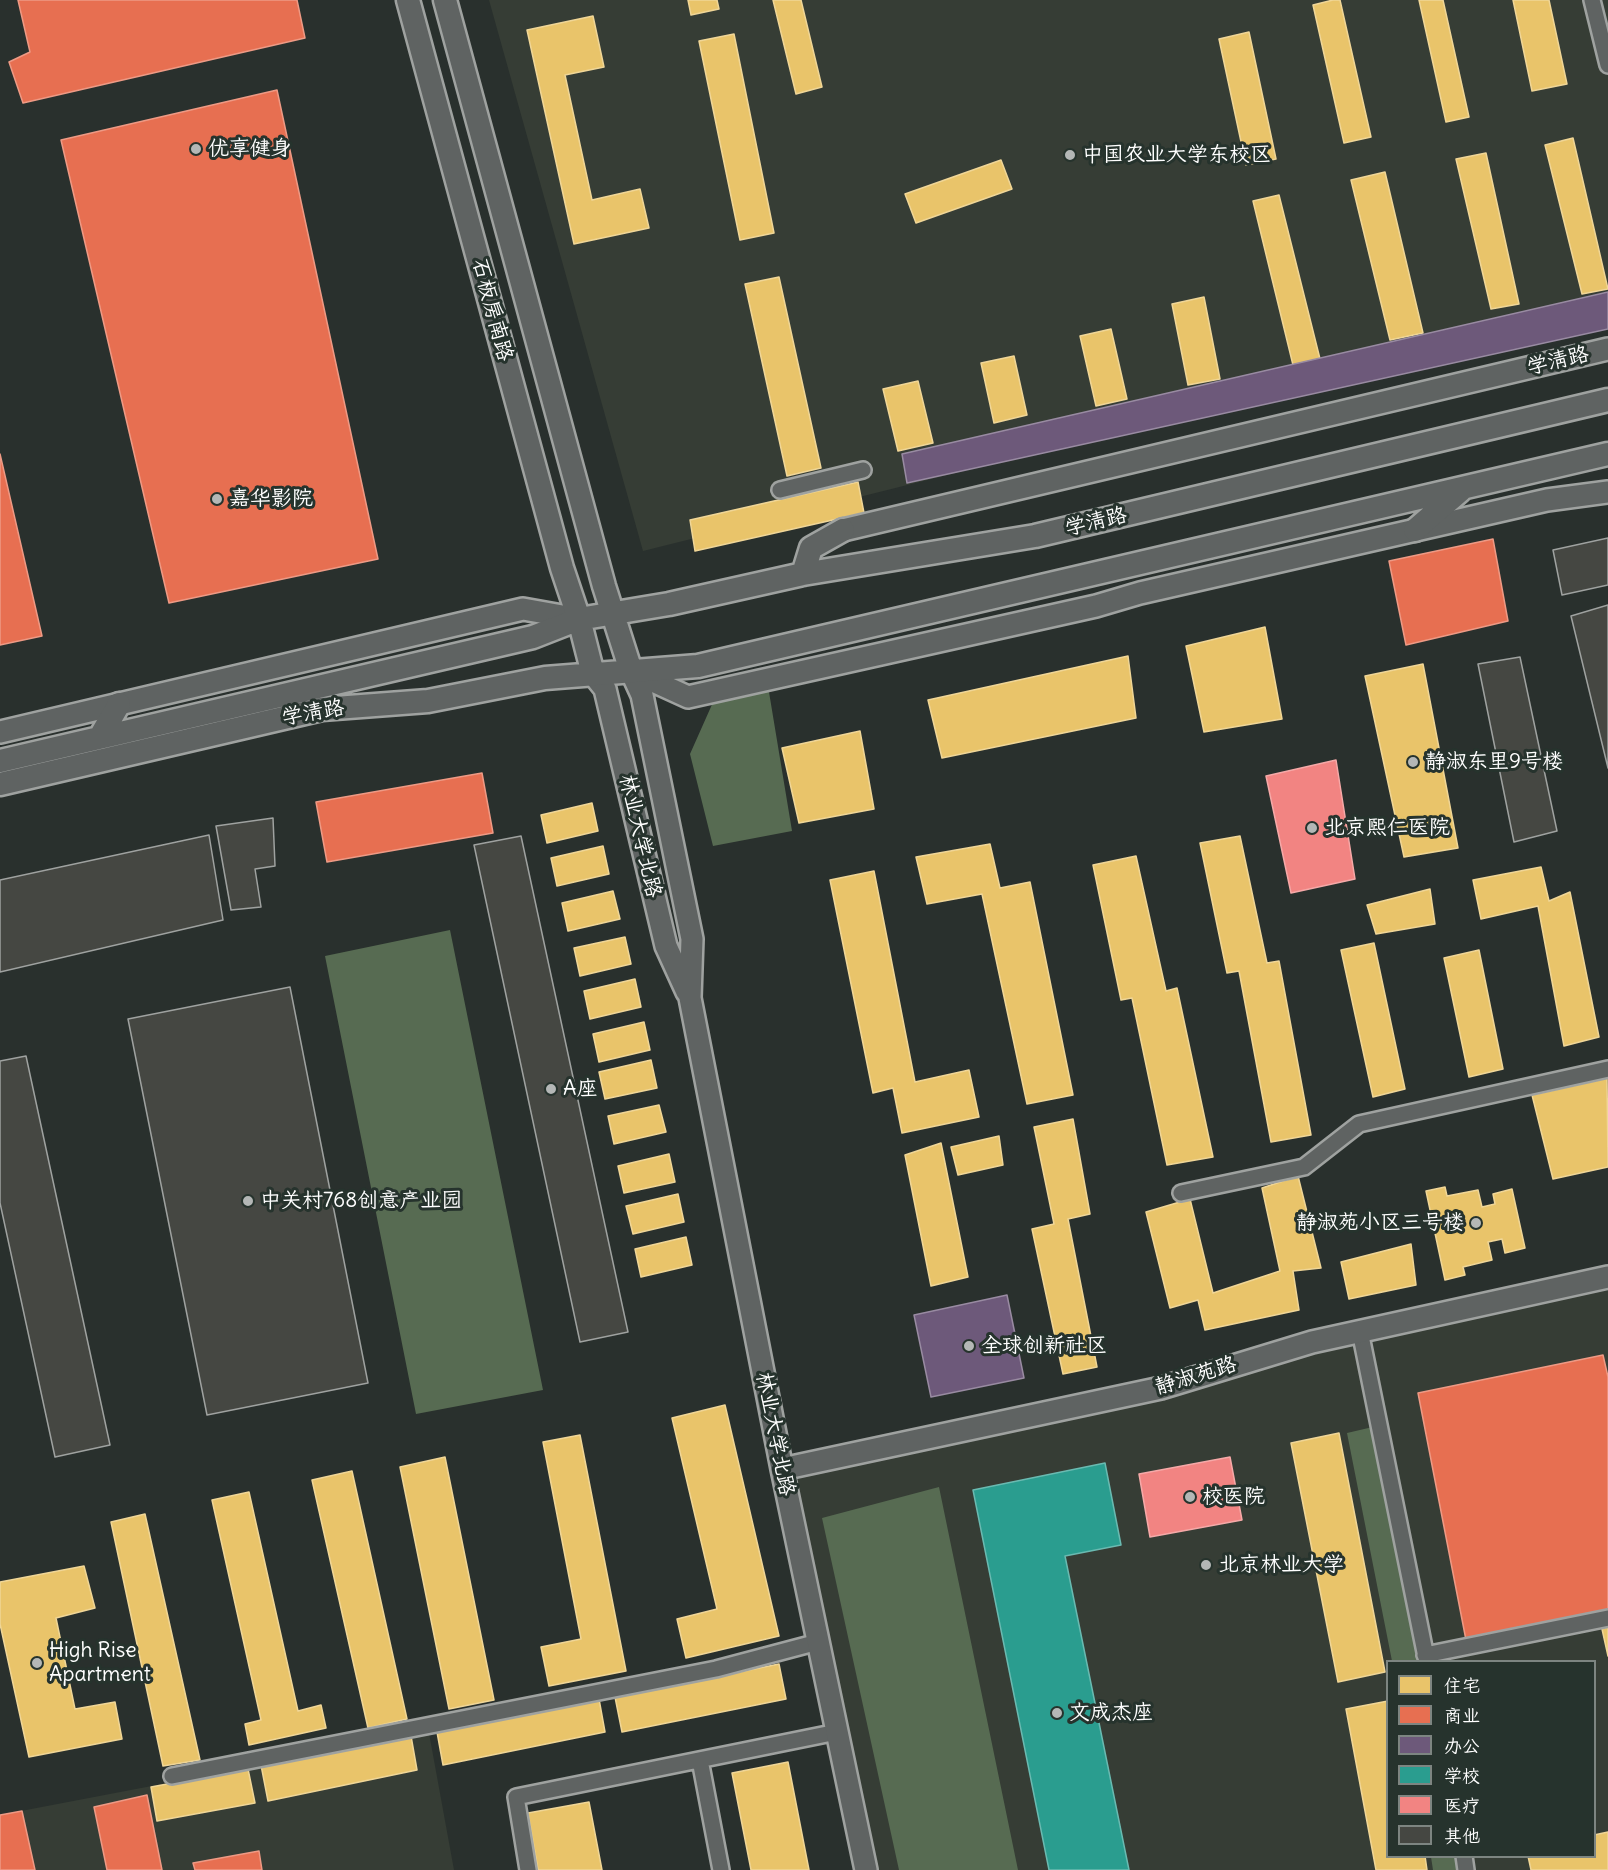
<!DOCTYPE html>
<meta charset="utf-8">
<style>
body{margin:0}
#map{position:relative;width:1608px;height:1870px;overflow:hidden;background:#29302d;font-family:Delius,"LXGW WenKai TC",sans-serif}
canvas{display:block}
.legend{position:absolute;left:1386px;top:1660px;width:210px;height:198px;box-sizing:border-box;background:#26332d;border:2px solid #7d8581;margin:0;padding:8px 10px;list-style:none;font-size:18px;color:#fff}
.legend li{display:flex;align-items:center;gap:12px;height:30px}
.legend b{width:30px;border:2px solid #7d8581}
</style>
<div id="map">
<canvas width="1608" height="1870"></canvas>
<ul class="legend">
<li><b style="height:16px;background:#e9c46a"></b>住宅</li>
<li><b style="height:16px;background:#e76f51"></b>商业</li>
<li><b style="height:16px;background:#6d597a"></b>办公</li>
<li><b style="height:16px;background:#2a9d8f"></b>学校</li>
<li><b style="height:16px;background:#f28482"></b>医疗</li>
<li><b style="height:16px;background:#454742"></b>其他</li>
</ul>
</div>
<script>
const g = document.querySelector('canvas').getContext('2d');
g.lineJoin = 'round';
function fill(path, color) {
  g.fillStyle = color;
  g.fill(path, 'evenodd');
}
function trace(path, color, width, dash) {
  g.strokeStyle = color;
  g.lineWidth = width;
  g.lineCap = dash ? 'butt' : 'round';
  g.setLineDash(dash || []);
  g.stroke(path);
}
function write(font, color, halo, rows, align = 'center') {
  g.font = font + ' Delius,"LXGW WenKai TC",sans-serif';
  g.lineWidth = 6;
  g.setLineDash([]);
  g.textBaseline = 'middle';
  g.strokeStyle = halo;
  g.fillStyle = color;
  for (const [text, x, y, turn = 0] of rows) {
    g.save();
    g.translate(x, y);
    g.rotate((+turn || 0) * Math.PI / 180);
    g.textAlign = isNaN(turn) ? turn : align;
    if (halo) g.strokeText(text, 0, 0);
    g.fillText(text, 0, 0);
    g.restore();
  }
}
const built = new Path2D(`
 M 489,0 L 1608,0 L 1608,310 L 643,551 Z
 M 1608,1286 L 1608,1870 L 877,1870 L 782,1469 ZM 1388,1662 L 1594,1662 L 1594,1856 L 1388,1856 Z
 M 429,1733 L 454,1870 L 0,1870 L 0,1815 Z`);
const green = new Path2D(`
 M 768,686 L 792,831 L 713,846 L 690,754 L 714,700 Z
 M 450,930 L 543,1390 L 416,1414 L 325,956 Z
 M 1377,1426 L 1422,1661 L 1392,1661 L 1347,1433 Z
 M 939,1487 L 1018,1870 L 899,1870 L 822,1518 Z
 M 1431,1857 L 1458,1857 L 1461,1870 L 1433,1870 Z`);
const homes = new Path2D(`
 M 688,0 L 717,0 L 719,9 L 691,15 Z
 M 773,0 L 801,0 L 822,87 L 796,94 Z
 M 1333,0 L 1340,0 L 1371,137 L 1344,143 L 1313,5 Z
 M 1419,0 L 1443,0 L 1469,117 L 1446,122 Z
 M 1513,0 L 1549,0 L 1567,84 L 1532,91 Z
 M 593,16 L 604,67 L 565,75 L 592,200 L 640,189 L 649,228 L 574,244 L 527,30 Z
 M 1249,32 L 1276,159 L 1246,165 L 1219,39 Z
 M 734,34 L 774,233 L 740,240 L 699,41 Z
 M 1573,138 L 1608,289 L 1582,294 L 1545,145 Z
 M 1486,153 L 1519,304 L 1491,309 L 1456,159 Z
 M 1001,160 L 1012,189 L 916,223 L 905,194 Z
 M 1385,172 L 1423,333 L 1390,340 L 1351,180 Z
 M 1279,195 L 1320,359 L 1293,365 L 1253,201 Z
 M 779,277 L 821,468 L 787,476 L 745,284 Z
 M 1204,297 L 1220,379 L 1188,385 L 1172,304 Z
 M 1111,329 L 1127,399 L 1096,406 L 1080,336 Z
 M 1014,356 L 1027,415 L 994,423 L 981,363 Z
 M 918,381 L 933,443 L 898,451 L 883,389 Z
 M 858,482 L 864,513 L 695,551 L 690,520 Z
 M 1265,627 L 1282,719 L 1204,732 L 1186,646 Z
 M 1128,656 L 1136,718 L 942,758 L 928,700 Z
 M 1423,664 L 1458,848 L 1404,857 L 1365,676 Z
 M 860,731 L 874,809 L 799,823 L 782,748 Z
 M 592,803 L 598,831 L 547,843 L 541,815 Z
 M 1240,836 L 1267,963 L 1279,961 L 1311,1135 L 1271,1142 L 1239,971 L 1227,973 L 1200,843 Z
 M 990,844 L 1000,888 L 1030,882 L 1073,1095 L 1027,1104 L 982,894 L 927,904 L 916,857 Z
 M 603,846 L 609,874 L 557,886 L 551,858 Z
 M 1136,856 L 1166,991 L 1177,988 L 1213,1157 L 1167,1165 L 1132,998 L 1121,1000 L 1093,865 Z
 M 1541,867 L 1549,901 L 1570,892 L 1599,1037 L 1564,1046 L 1538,906 L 1481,919 L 1473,880 Z
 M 874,871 L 915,1082 L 969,1070 L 979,1117 L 902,1133 L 893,1088 L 873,1093 L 830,880 Z
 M 1430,889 L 1435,924 L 1376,934 L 1367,905 Z
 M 613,891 L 620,919 L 568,931 L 562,903 Z
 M 625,937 L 631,964 L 580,976 L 574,948 Z
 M 1374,943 L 1405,1089 L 1373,1097 L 1341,950 Z
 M 1479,950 L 1503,1069 L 1469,1077 L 1444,958 Z
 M 635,979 L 641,1007 L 590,1019 L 584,991 Z
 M 644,1022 L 650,1050 L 599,1062 L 593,1034 Z
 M 651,1060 L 657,1088 L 605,1099 L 599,1072 Z
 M 1607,1078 L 1608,1167 L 1553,1179 L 1532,1095 Z
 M 659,1105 L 666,1132 L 614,1144 L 608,1116 Z
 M 1073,1119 L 1090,1214 L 1068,1219 L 1097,1367 L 1063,1374 L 1032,1229 L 1054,1224 L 1034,1127 Z
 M 999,1136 L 1003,1165 L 958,1175 L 951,1147 Z
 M 941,1143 L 968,1277 L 931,1286 L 905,1155 Z
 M 669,1154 L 675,1182 L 624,1193 L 618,1166 Z
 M 1298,1176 L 1321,1268 L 1293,1271 L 1299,1310 L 1205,1330 L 1198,1300 L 1170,1308 L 1146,1212 L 1190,1199 L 1213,1293 L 1280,1271 L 1262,1188 Z
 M 1445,1187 L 1447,1196 L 1478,1190 L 1482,1207 L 1495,1204 L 1493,1194 L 1512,1189 L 1525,1248 L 1505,1253 L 1502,1239 L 1488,1242 L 1492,1260 L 1463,1267 L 1465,1275 L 1445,1280 L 1426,1191 Z
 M 678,1194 L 684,1222 L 633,1234 L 626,1206 Z
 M 686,1237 L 692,1265 L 641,1277 L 635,1249 Z
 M 1411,1244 L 1416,1285 L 1349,1299 L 1341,1262 Z
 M 725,1405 L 779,1636 L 686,1658 L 677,1619 L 717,1609 L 672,1418 Z
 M 1339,1433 L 1385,1672 L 1338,1682 L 1291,1443 Z
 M 580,1435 L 626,1671 L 549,1686 L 541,1647 L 581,1639 L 543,1442 Z
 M 445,1457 L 494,1700 L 449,1709 L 400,1467 Z
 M 352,1471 L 407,1719 L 368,1728 L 312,1480 Z
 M 249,1492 L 298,1711 L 321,1705 L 326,1728 L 249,1745 L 245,1724 L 261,1720 L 212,1500 Z
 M 145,1514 L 200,1760 L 163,1766 L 111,1522 Z
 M 84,1566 L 95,1608 L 56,1618 L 75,1709 L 115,1702 L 122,1739 L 29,1757 L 0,1624 L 0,1582 Z
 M 1608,1627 L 1608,1656 L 1602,1629 Z
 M 779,1664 L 786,1699 L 622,1732 L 615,1697 Z
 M 599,1699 L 605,1732 L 443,1765 L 437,1732 Z
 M 1388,1701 L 1388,1856 L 1425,1856 L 1427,1870 L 1376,1870 L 1346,1709 Z
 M 411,1736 L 417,1770 L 268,1801 L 261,1765 Z
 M 788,1762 L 809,1870 L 751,1870 L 732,1773 Z
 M 248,1769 L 255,1803 L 157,1821 L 151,1787 Z
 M 589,1802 L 602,1870 L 538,1870 L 528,1813 Z
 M 1608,1832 L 1608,1870 L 1531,1870 L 1528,1856 L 1594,1856 L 1594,1835 Z`);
const shops = new Path2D(`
 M 18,0 L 297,0 L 305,38 L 23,103 L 9,62 L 30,52 Z
 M 277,90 L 378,559 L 169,603 L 61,140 Z
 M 0,454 L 42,636 L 0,645 Z
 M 1493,539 L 1508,621 L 1406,645 L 1389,561 Z
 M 482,773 L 493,833 L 327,862 L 316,802 Z
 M 1603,1355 L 1608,1377 L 1608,1612 L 1466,1640 L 1418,1393 Z
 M 147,1795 L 162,1870 L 107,1870 L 94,1807 Z
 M 22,1811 L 35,1870 L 0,1870 L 0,1815 Z
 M 259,1851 L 262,1870 L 195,1870 L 193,1863 Z`);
const offices = new Path2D(`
 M 1608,292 L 1608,329 L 907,483 L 902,454 Z
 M 1007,1295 L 1024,1378 L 931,1397 L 914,1315 Z`);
const schools = new Path2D(`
 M 1105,1463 L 1121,1545 L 1065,1556 L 1129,1870 L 1049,1870 L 973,1490 Z`);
const health = new Path2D(`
 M 1336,760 L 1355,879 L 1291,893 L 1266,776 Z
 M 1230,1457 L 1242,1520 L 1150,1537 L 1139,1474 Z`);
const building = new Path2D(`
 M 1608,538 L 1608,585 L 1562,595 L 1553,550 Z
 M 1608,605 L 1608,768 L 1571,616 Z
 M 1520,657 L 1557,831 L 1514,842 L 1478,664 Z
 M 273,818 L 275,866 L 255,869 L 261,907 L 231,910 L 216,826 Z
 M 209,835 L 223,920 L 0,972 L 0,880 Z
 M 521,836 L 628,1332 L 580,1342 L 474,845 Z
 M 290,987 L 368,1383 L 207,1415 L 128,1019 Z
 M 26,1056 L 110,1445 L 55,1457 L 0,1203 L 0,1061 Z`);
const street = new Path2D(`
 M 1592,0 L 1608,65
 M 780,490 L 863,470
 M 1181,1193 L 1304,1167 L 1359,1124 L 1608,1069
 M 1360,1331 L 1427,1662
 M 1425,1655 L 1608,1618
 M 700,1760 L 721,1870
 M 172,1776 L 716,1669 L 818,1642
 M 1464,1856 L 1466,1870
 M 528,1870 L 516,1797 L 837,1732`);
const secondary = new Path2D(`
 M 843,530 L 1608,349
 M 631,671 L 642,695 L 692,939 L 690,998 L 782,1469 L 866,1870
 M 631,671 L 688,697 L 1096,606 L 1140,593 L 1547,500 L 1608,492
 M 593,674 L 605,689 L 666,946 L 687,992
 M 0,732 L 523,609 L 579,619
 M 782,1469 L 1161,1388 L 1312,1342 L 1608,1277`);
const primary = new Path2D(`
 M 408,0 L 562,568 L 579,619 L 593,674
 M 445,0 L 604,586 L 631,671
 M 1415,530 L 1460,491
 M 803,574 L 811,548 L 843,530
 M 100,737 L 119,704
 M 0,761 L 533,637 L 579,619 L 669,604 L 803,574 L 1035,536 L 1608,400
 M 0,784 L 322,709 L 428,701 L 545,678 L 698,666 L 1608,454`);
const markers = [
 [196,149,6,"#b4b7b6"],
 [1070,155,6,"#b4b7b6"],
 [217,499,6,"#b4b7b6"],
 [1413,762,6,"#b4b7b6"],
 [1312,828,6,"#b4b7b6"],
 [551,1089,6,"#b4b7b6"],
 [248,1201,6,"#b4b7b6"],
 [1476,1223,6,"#b4b7b6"],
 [969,1346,6,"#b4b7b6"],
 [1190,1497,6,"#b4b7b6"],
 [1206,1565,6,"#b4b7b6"],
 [37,1663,6,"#b4b7b6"],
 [1057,1713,6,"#b4b7b6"]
];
const poiNames = [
 ["优享健身",208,149],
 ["中国农业大学东校区",1082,155],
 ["嘉华影院",229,499],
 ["静淑东里9号楼",1425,762],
 ["北京熙仁医院",1324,828],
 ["A座",563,1089],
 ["中关村768创意产业园",260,1201],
 ["静淑苑小区三号楼",1464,1223,"right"],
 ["全球创新社区",981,1346],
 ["校医院",1202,1497],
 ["北京林业大学",1218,1565],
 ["High Rise",49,1651],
 ["Apartment",49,1675],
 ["文成杰座",1069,1713]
];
const streetNames = [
 ["石板房南路",492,310,75],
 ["学清路",1558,361,-13],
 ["学清路",1096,522,-13],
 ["学清路",313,713,-10],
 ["林业大学北路",640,836,77],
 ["静淑苑路",1196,1376,-17],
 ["林业大学北路",775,1434,79]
];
fill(built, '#363d35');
fill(green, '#576b52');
fill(homes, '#e9c46a');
trace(homes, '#f0d697', 1.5);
fill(shops, '#e76f51');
trace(shops, '#ee9a85', 1.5);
fill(offices, '#6d597a');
trace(offices, '#998ba2', 1.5);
fill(schools, '#2a9d8f');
trace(schools, '#6abab1', 1.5);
fill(health, '#f28482');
trace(health, '#f6a9a8', 1.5);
fill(building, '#454742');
trace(building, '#9fa2a0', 1.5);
trace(street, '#9fa2a0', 20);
trace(secondary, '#9fa2a0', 26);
trace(primary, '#9fa2a0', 27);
trace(street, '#5f6362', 15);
trace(secondary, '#5f6362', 21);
trace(primary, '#5f6362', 22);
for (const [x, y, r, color] of markers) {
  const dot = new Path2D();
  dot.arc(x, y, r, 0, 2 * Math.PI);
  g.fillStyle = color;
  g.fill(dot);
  trace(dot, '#26332d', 2);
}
write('21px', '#fff', '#26332d', poiNames, 'left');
write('21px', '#fff', '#26332d', streetNames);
</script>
